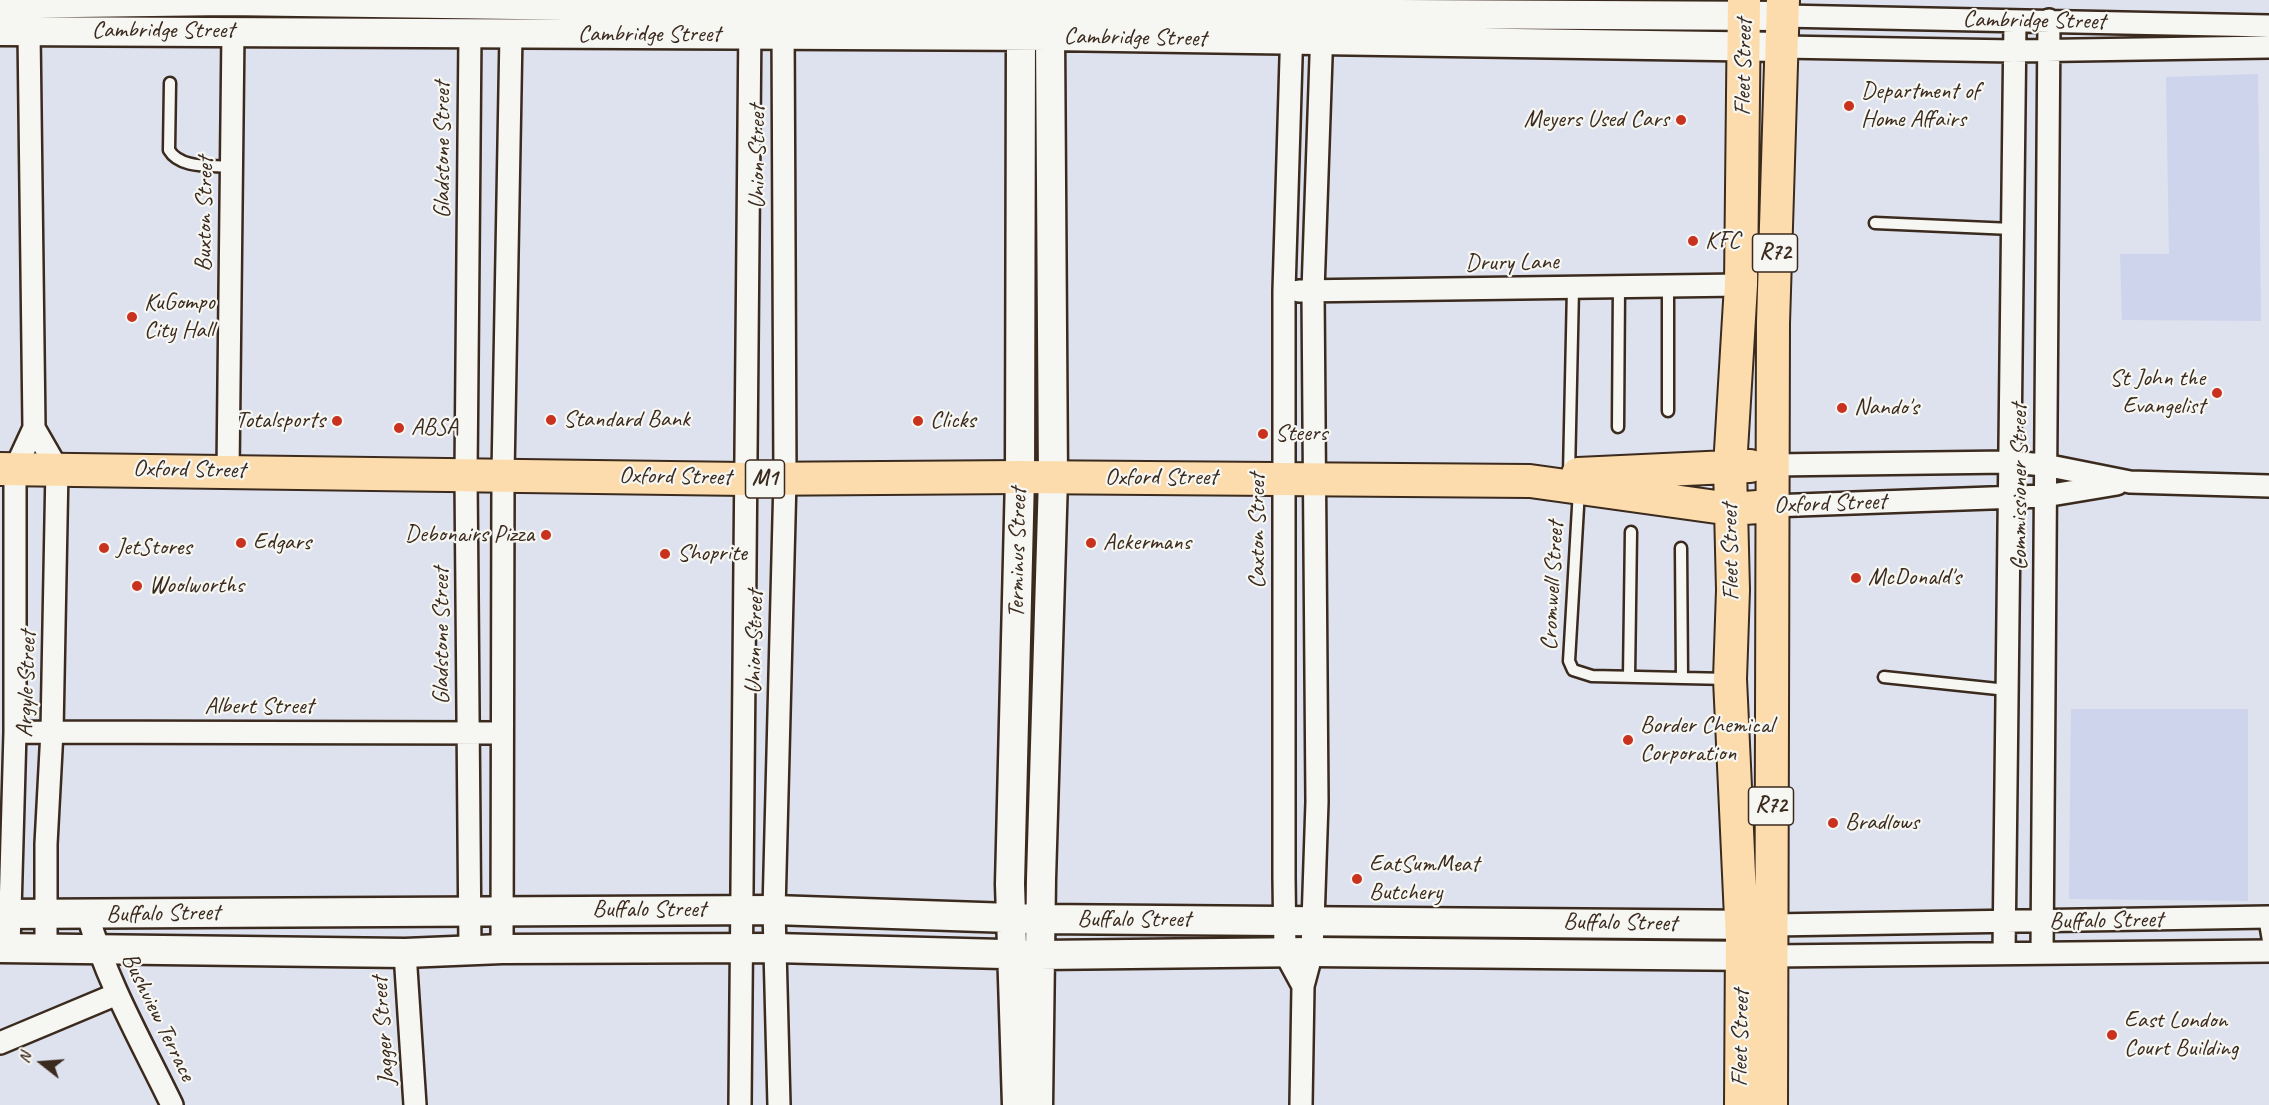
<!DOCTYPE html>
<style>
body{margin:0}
#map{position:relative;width:2269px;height:1105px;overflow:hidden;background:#dee2ee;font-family:Caveat,sans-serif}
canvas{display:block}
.north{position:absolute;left:12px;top:1033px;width:60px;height:60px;-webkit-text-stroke:4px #f6f6f2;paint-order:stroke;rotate:287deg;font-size:16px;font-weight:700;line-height:24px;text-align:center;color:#3b2a1e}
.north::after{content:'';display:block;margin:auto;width:21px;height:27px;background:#3b2a1e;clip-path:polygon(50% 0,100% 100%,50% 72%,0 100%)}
</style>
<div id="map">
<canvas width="2269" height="1105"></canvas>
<div class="north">N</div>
</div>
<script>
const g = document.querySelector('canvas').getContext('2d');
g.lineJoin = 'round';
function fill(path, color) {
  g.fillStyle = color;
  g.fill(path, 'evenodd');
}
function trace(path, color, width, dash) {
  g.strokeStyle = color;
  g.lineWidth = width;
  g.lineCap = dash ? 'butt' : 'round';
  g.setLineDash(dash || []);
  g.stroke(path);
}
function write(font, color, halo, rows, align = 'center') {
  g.font = font + ' Caveat,sans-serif';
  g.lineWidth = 4.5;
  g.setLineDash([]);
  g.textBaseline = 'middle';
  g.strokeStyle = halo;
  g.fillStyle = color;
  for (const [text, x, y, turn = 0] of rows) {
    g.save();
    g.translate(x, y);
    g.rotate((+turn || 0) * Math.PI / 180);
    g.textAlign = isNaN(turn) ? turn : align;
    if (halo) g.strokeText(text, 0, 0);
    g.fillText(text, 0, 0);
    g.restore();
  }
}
const built = new Path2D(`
 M 2258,74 L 2261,321 L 2122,320 L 2120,254 L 2169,254 L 2166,77 Z
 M 2071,709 L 2248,709 L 2248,901 L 2069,899 Z`);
const lane = new Path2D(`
 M 170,83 L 169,150 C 180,169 211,165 231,167
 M 1875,223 L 2012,229
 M 1668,287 L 1668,411
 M 1618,427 L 1619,287
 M 1569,474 L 1573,288
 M 1579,490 L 1569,661 L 1573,670 L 1592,676 L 1729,679
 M 1681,548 L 1682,678
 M 1629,677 L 1631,532
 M 1884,677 L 2007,690
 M 2264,917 L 2269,947`);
const street = new Path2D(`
 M 1783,16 L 2269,26
 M 1292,25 L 1284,291 L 1284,877 L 1285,953 L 1303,986
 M 1782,47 L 2014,51 L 2269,47
 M 1299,291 L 1741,285
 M 34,428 L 57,468 L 52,731 L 46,844 L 46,947
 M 1772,465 L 2009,462 L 2045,465 L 2130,482 L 2269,486
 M 228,471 L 233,31
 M 1771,506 L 2045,496 L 2117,484
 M 15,732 L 502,733
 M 88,916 C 107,982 142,1043 172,1105
 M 1772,925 L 2269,917
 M 9,947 L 15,732 L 15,469 L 34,428 L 29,31
 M 502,949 L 503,474 L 511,34
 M 470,951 L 466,475 L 470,33
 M 405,953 L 415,1105
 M 2004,953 L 2015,21
 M 2042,953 L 2049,20
 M 1771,956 L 2269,951
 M 0,1043 L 117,994
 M 740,1105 L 750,20
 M 779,1105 L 774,910 L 785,479 L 783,22
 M 1301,1105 L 1303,986 L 1312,952 L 1317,802 L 1313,291 L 1322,28`);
const secondary = new Path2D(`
 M 0,4 L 227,1 L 1021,12 L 1783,16
 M 0,31 L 1050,36 L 1782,47
 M 0,914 L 774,910 L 1040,919 L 1765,925
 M 0,948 L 405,953 L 502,949 L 775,948 L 1040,955 L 1312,952 L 1763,956
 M 1017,1105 L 1010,884 L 1020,477 L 1021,36
 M 1038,1105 L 1041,879 L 1053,478 L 1050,36`);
const primary = new Path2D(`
 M 0,469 L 745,479 L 1020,477 L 1530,481 L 1731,509 L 1771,506
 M 1578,474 L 1750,466
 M 1741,1105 L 1742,939 L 1730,679 L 1733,590 L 1730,467 L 1741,285 L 1744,0
 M 1771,1105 L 1773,323 L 1783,0`);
const markers = [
 [1849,106,6,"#c8321e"],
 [1681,120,6,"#c8321e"],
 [1693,241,6,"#c8321e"],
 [132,317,6,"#c8321e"],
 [2217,393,6,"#c8321e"],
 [1842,408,6,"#c8321e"],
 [551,420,6,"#c8321e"],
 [337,421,6,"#c8321e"],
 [918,421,6,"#c8321e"],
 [399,428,6,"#c8321e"],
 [1263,434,6,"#c8321e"],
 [546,535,6,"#c8321e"],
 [241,543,6,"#c8321e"],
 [1091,543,6,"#c8321e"],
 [104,548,6,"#c8321e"],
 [665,554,6,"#c8321e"],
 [1856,578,6,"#c8321e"],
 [137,586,6,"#c8321e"],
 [1628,740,6,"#c8321e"],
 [1833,823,6,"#c8321e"],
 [1357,879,6,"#c8321e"],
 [2112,1035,6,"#c8321e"]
];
const shields = [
 [1775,253,45],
 [765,479,39],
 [1771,806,45]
];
const shieldNames = [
 ["R72",1775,253],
 ["M1",765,479],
 ["R72",1771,806]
];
const streetNames = [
 ["Cambridge Street",2034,21,1],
 ["Cambridge Street",163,31],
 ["Cambridge Street",649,35],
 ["Cambridge Street",1135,38,1],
 ["Fleet Street",1744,67,-89],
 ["Gladstone Street",443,150,-90],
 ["Union Street",758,157,-90],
 ["Buxton Street",205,214,-89],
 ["Drury Lane",1512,263,-1],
 ["Oxford Street",189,470,1],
 ["Oxford Street",675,477,1],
 ["Oxford Street",1161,478],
 ["Commissioner Street",2020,487,-90],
 ["Oxford Street",1830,504,-2],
 ["Caxton Street",1258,531,-90],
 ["Fleet Street",1731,552,-91],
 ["Terminus Street",1018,553,-89],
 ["Cromwell Street",1553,586,-87],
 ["Gladstone Street",442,636,-90],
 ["Union Street",755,642,-89],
 ["Argyle Street",27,684,-88],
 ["Albert Street",259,707],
 ["Buffalo Street",649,910],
 ["Buffalo Street",163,914,-1],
 ["Buffalo Street",1134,920],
 ["Buffalo Street",2106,921,-1],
 ["Buffalo Street",1620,923,1],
 ["Bushview Terrace",158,1017,64],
 ["Jagger Street",384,1031,-94],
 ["Fleet Street",1741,1038,-89]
];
const poiNames = [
 ["Department of",1861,92],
 ["Home Affairs",1861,120],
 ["Meyers Used Cars",1669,120,"right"],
 ["KFC",1705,241],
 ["KuGompo",144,303],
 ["City Hall",144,331],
 ["St John the",2205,379,"right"],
 ["Evangelist",2205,407,"right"],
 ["Nando's",1854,408],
 ["Standard Bank",563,420],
 ["Totalsports",325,421,"right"],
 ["Clicks",930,421],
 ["ABSA",411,428],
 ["Steers",1275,434],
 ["Debonairs Pizza",534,535,"right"],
 ["Edgars",253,543],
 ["Ackermans",1103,543],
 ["JetStores",116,548],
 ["Shoprite",677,554],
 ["McDonald's",1868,578],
 ["Woolworths",149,586],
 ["Border Chemical",1640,726],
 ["Corporation",1640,754],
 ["Bradlows",1845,823],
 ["EatSumMeat",1369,865],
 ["Butchery",1369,893],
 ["East London",2124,1021],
 ["Court Building",2124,1049]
];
fill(built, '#ced4eb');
trace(lane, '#3b2a1e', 15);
trace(street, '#3b2a1e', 26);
trace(secondary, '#3b2a1e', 33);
trace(primary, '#3b2a1e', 36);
trace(lane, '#f6f6f2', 10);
trace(street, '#f6f6f2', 21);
trace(secondary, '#f6f6f2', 28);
trace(primary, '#fcdcac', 32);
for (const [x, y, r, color] of markers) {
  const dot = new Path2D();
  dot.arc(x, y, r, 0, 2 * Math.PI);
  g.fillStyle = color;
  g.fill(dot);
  trace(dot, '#f6f6f2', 2);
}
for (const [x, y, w] of shields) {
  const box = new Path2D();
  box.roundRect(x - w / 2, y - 19, w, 38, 4.5);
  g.fillStyle = '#f6f6f2';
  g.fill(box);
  trace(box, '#3b2a1e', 1.5);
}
write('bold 22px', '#3b2a1e', null, shieldNames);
write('24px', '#3b2a1e', '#f6f6f2', streetNames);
write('24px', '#3b2a1e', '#f6f6f2', poiNames, 'left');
</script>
